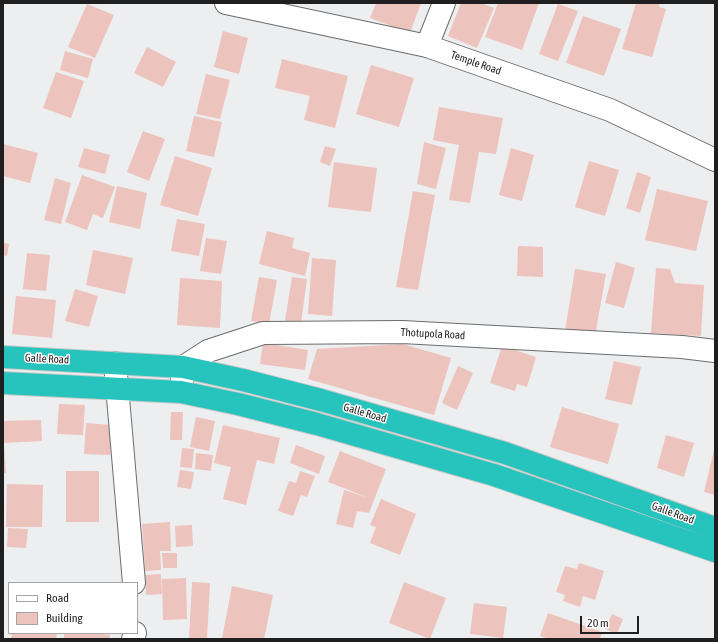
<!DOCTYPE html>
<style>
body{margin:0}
#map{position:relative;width:718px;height:642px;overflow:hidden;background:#edeeef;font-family:"Asap Condensed",sans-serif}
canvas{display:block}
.frame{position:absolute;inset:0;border:4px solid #1f1f20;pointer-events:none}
.legend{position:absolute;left:8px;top:582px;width:130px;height:52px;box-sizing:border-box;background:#fff;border:1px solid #a5a5a6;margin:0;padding:5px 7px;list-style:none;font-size:12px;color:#1f1f20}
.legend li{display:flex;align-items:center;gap:8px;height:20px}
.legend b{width:20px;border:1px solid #a5a5a6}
.scale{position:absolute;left:580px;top:616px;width:59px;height:18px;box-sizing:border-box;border:2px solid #1f1f20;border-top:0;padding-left:5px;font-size:12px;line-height:14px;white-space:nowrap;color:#1f1f20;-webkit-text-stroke:3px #fff;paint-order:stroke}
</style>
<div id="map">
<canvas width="718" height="642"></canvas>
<div class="frame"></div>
<ul class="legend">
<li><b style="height:5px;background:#fff"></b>Road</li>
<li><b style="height:11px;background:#edc3bd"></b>Building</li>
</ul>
<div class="scale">20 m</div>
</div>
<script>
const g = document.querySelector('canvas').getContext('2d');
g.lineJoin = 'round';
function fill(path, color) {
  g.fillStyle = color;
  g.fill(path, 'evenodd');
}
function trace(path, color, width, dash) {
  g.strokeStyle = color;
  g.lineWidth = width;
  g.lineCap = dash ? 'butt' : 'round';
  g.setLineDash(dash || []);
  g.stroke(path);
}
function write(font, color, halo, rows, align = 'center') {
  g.font = font + ' "Asap Condensed",sans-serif';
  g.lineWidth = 3;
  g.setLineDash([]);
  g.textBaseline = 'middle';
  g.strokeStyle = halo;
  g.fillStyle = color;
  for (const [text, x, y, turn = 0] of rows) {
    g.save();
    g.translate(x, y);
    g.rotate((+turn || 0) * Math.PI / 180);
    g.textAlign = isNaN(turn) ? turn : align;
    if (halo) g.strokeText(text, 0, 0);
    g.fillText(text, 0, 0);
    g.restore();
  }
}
const building = new Path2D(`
 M 376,3 L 421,3 L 410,33 L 370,18 Z
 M 461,3 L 481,3 L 494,8 L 477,48 L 448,36 Z
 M 498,3 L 539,3 L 522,50 L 485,37 Z
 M 636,3 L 660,3 L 659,7 L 666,9 L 652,57 L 622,49 Z
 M 87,4 L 114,15 L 95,58 L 68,47 Z
 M 558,4 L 578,11 L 558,61 L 539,54 Z
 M 583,16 L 621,29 L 604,76 L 566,63 Z
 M 223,31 L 248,38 L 239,74 L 214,67 Z
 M 147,47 L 176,62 L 163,87 L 134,73 Z
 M 65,51 L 93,59 L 88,78 L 60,70 Z
 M 282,59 L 348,76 L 335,128 L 304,120 L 310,96 L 275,88 Z
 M 371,65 L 414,78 L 399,127 L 356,114 Z
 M 56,72 L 84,81 L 71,118 L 43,108 Z
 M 206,74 L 230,80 L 220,119 L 196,114 Z
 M 439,107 L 503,118 L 496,154 L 479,152 L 470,203 L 449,200 L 459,145 L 433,140 Z
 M 194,116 L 222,122 L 214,157 L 186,151 Z
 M 143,131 L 165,139 L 149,181 L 127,172 Z
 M 424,142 L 446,148 L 436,189 L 417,184 Z
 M 3,144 L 38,153 L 30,183 L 3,176 Z
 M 325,146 L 336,149 L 330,166 L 320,162 Z
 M 84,148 L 110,155 L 105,174 L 78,167 Z
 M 511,148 L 534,155 L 522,201 L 499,195 Z
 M 175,156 L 212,168 L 198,216 L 160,205 Z
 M 589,161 L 619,170 L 605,216 L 575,207 Z
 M 334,162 L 377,168 L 371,212 L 328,207 Z
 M 637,172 L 651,177 L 640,213 L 626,208 Z
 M 82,175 L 115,187 L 103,218 L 93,214 L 87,230 L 65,222 Z
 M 55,178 L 71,183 L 61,224 L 44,220 Z
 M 117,186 L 147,193 L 140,229 L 109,222 Z
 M 657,189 L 708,201 L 696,251 L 645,240 Z
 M 413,191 L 435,195 L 418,290 L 396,287 Z
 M 177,219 L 205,224 L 199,256 L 171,251 Z
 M 267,231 L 294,238 L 292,248 L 310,253 L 305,276 L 259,264 Z
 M 206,238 L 227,241 L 221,274 L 200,271 Z
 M 3,243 L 9,244 L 7,256 L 3,255 Z
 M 518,246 L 543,247 L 543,277 L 517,276 Z
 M 93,250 L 133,258 L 125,294 L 86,285 Z
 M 27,253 L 50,255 L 46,291 L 23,289 Z
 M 312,258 L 336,260 L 332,316 L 308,314 Z
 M 616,262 L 635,268 L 624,308 L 605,303 Z
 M 656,268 L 670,269 L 675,283 L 704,285 L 701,336 L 651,333 Z
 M 575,269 L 606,274 L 595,336 L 565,331 Z
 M 259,277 L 277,280 L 269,324 L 251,321 Z
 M 292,277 L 307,279 L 301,323 L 285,321 Z
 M 180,278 L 222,281 L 220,328 L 177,325 Z
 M 75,289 L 98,296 L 89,327 L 65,321 Z
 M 16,296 L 56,300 L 52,338 L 12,334 Z
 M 263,343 L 308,350 L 305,370 L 260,364 Z
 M 403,344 L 451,358 L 434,415 L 308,379 L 317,349 Z
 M 502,346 L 536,357 L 527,387 L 517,384 L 515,391 L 490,383 Z
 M 614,361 L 641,367 L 632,405 L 605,399 Z
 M 458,366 L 473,373 L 457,410 L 442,403 Z
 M 59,404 L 85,405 L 83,435 L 57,434 Z
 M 562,407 L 619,424 L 608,464 L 550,447 Z
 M 171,412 L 183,412 L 182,440 L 170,440 Z
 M 196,417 L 215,421 L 209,451 L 190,447 Z
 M 41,420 L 42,441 L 3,443 L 3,421 Z
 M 86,423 L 112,425 L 110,455 L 84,454 Z
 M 223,425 L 280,438 L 274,464 L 257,460 L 246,505 L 223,499 L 231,467 L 214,463 Z
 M 666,435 L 694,443 L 684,477 L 657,468 Z
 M 296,445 L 325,456 L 319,474 L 290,463 Z
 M 3,446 L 4,446 L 6,473 L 3,474 Z
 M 182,448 L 194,449 L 192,468 L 180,467 Z
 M 714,450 L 715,450 L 715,495 L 704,492 Z
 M 340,451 L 386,469 L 369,513 L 357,511 L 353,528 L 336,524 L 344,490 L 369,498 L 328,482 Z
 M 196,453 L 213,455 L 211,471 L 195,469 Z
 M 180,470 L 194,472 L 191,489 L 177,487 Z
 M 66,471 L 99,471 L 99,522 L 66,522 Z
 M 300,471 L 315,476 L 307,497 L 301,495 L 293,516 L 278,511 L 289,481 L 296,483 Z
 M 7,484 L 43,485 L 42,527 L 6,527 Z
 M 381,499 L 416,514 L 400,555 L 370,543 L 376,527 L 370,525 Z
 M 170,522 L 171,551 L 160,551 L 161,570 L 145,571 L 142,524 Z
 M 192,525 L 193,546 L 176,547 L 175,526 Z
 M 8,528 L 28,529 L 26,548 L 7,547 Z
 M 162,553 L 177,553 L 177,568 L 163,568 Z
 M 579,563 L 604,571 L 595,600 L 583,596 L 580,607 L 563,601 L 565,595 L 556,592 L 565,566 L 577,569 Z
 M 161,574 L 162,594 L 146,595 L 145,575 Z
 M 186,578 L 187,619 L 163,620 L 162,579 Z
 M 192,582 L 210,583 L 207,639 L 189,639 Z
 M 404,582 L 446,598 L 430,639 L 389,623 Z
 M 232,586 L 273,595 L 264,639 L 228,639 L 222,638 Z
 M 474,603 L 507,607 L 503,638 L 470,634 Z
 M 548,613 L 602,632 L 600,639 L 549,639 L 540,636 Z
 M 612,614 L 623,619 L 617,634 L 605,629 Z
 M 12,633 L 57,633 L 56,639 L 11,639 Z
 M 64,633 L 95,633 L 110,635 L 109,639 L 64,639 Z`);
const street = new Path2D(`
 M 226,3 L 427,46 L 610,110 L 715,160
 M 427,46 L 444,3
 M 115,363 L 134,583
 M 181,392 L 183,367 L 208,351 L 263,333 L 402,332 L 682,347 L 715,351
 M 133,639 L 135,633`);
const highway = new Path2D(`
 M 3,357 L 183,367 L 243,380 L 321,400 L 505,453 L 715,528
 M 3,383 L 181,392 L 238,404 L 317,424 L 494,475 L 715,551`);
const streetNames = [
 ["Temple Road",476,63,19],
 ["Thotupola Road",433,334,3],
 ["Galle Road",47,359,3],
 ["Galle Road",365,413,16],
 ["Galle Road",673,513,20]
];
fill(building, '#edc3bd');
trace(street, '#6b6c6d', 24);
trace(highway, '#c9c9c9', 24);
trace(street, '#fff', 22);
trace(highway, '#26c4bd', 22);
write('11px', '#1f1f20', '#fff', streetNames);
</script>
